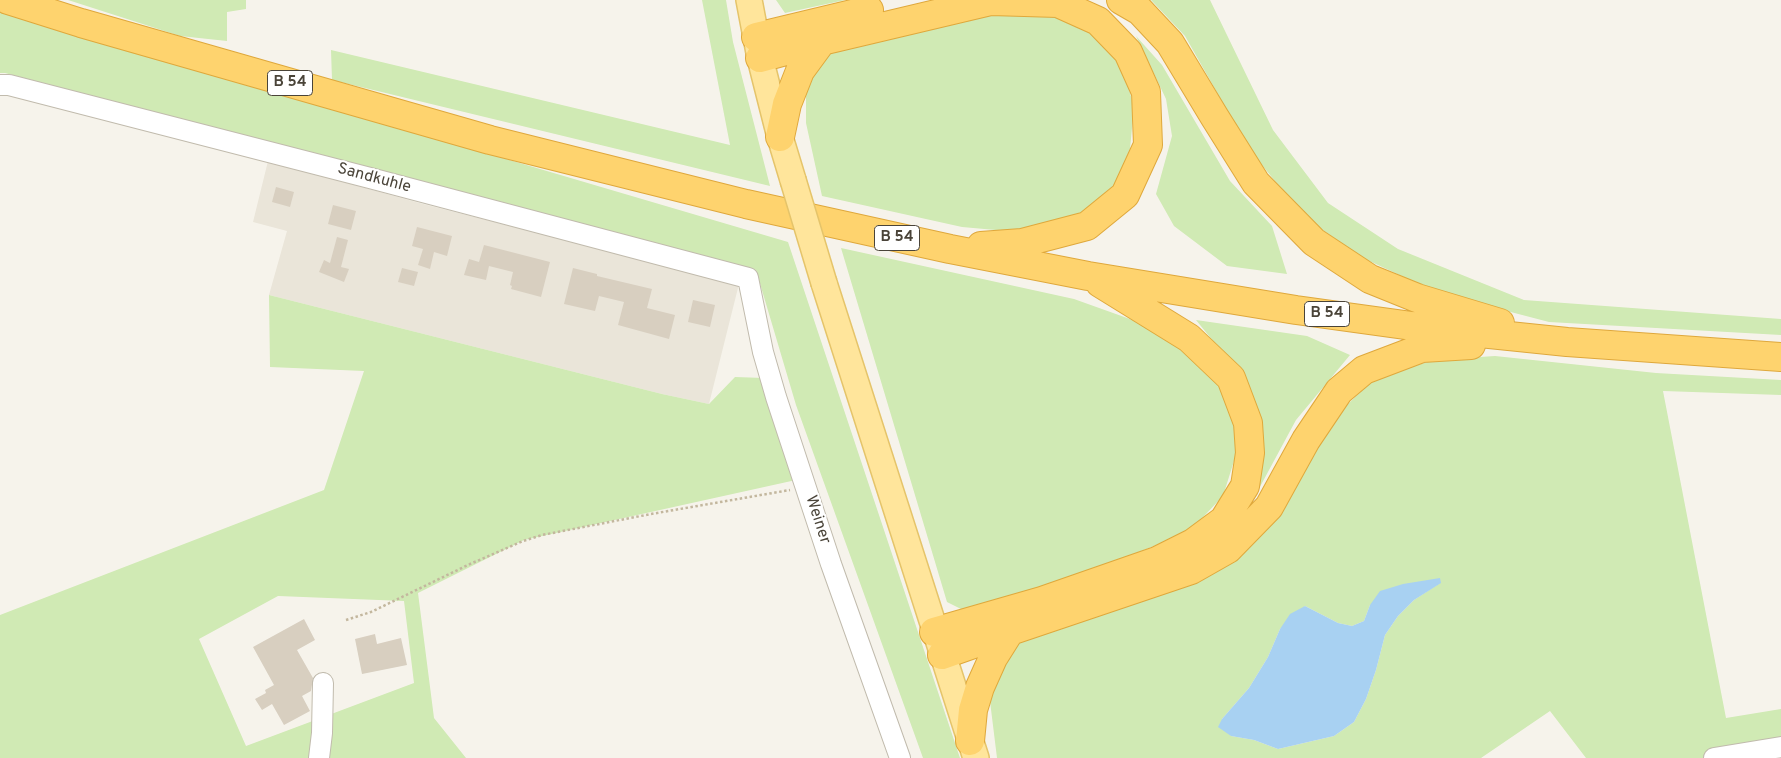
<!DOCTYPE html>
<style>
body{margin:0}
canvas{display:block;background:#f6f3eb}
</style>
<canvas width="1781" height="758"></canvas>
<script>
const ctx = document.querySelector('canvas').getContext('2d');
ctx.lineJoin = 'round';
function paint(path, color) {
  ctx.fillStyle = color;
  ctx.fill(path, 'evenodd');
}
function toPath(rows) {
  const path = new Path2D();
  for (const r of rows) {
    path.moveTo(r[0], r[1]);
    for (let i = 2; i < r.length; i += 2) path.lineTo(r[i], r[i + 1]);
  }
  return path;
}
function strokePath(path, color, width, dash) {
  ctx.strokeStyle = color;
  ctx.lineWidth = width;
  ctx.lineCap = dash ? 'butt' : 'round';
  ctx.setLineDash(dash || []);
  ctx.stroke(path);
}
function write(font, color, halo, rows, align = 'center') {
  ctx.font = font + ' Overpass,sans-serif';
  ctx.lineWidth = 4;
  ctx.setLineDash([]);
  ctx.textBaseline = 'middle';
  ctx.strokeStyle = halo;
  ctx.fillStyle = color;
  for (const [text, x, y, turn = 0] of rows) {
    ctx.save();
    ctx.translate(x, y);
    ctx.rotate((+turn || 0) * Math.PI / 180);
    ctx.textAlign = isNaN(turn) ? turn : align;
    if (halo) ctx.strokeText(text, 0, 0);
    ctx.fillText(text, 0, 0);
    ctx.restore();
  }
}
const residential = toPath([
 [268,161,423,204,739,284,709,404,662,394,269,295,287,231,253,222]
]);
const green = toPath([
 [68,0,246,0,246,9,227,12,227,41,180,36],
 [702,0,726,0,733,42,770,186,332,80,331,50,730,145],
 [776,0,845,0,785,13],
 [1151,0,1210,0,1273,130,1328,203,1398,249,1524,300,1781,319,1781,335,1549,322,1438,293,1363,258,1304,217,1249,149,1185,36],
 [999,9,1052,10,1101,40,1123,68,1134,107,1130,149,1115,184,1083,213,1018,232,962,227,822,196,806,123,806,85,825,55],
 [0,10,788,242,960,758,923,758,796,405,756,270,5,73,0,73],
 [1136,36,1162,65,1230,181,1272,226,1287,274,1227,266,1174,226,1156,194,1172,136,1166,99],
 [841,248,1074,299,1155,328,1232,389,1239,445,1223,496,1189,532,1124,558,967,612,947,602],
 [269,295,662,394,709,404,735,377,764,378,796,480,524,540,418,593,434,718,466,758,0,758,0,615,324,490,364,371,270,367],
 [278,596,404,601,414,683,246,746,199,639],
 [1196,320,1307,336,1350,355,1296,420,1255,496,1262,428,1248,384],
 [1495,356,1656,373,1781,380,1781,395,1663,391,1726,718,1781,709,1781,752,1710,754,1704,758,1586,758,1550,711,1481,758,997,758,988,685,1021,638,1192,582,1324,427,1375,378,1434,360],
 [1440,583,1414,600,1398,616,1385,635,1376,670,1366,699,1354,722,1334,736,1278,749,1254,740,1231,736,1222,719,1249,688,1268,657,1280,629,1305,606,1338,623,1352,626,1364,621,1370,605]
]);
const water = toPath([
 [1440,578,1441,583,1414,600,1398,616,1385,635,1376,670,1366,699,1354,722,1334,736,1278,749,1254,740,1231,736,1218,727,1222,719,1249,688,1268,657,1280,629,1290,614,1305,606,1338,623,1352,626,1364,621,1370,605,1380,591,1403,584]
]);
const building = toPath([
 [276,187,294,192,290,207,272,202],
 [333,205,356,211,351,230,328,224],
 [417,227,452,236,447,256,434,252,430,269,418,265,423,249,412,246],
 [337,237,348,240,341,267,349,269,344,282,319,272,324,260,330,263],
 [484,245,550,262,541,297,511,289,512,286,510,285,513,272,489,266,486,280,464,275,469,259,479,262],
 [402,268,418,272,414,286,398,282],
 [573,268,597,274,597,276,652,289,647,308,675,315,669,339,618,325,624,302,599,296,595,311,564,304],
 [693,300,715,305,710,327,688,322],
 [304,619,315,640,297,650,313,678,311,691,302,696,310,711,284,725,272,704,262,710,255,699,266,693,265,690,274,685,253,647],
 [375,634,377,644,401,638,407,665,362,674,355,639]
]);
const path = toPath([
 [346,620,371,612,470,564,523,541,542,535,651,514,790,490]
]);
const minor = toPath([
 [0,85,9,85,370,178,748,278,763,352,776,397,831,564,900,758],
 [319,758,322,733,323,683],
 [1714,758,1781,747]
]);
const major = toPath([
 [749,0,760,58,780,137,793,180],
 [824,283,976,758]
]);
const highway = toPath([
 [8,0,81,23,490,140,746,204,950,249,1088,276,1296,310,1412,326,1567,342,1781,357],
 [1121,0,1140,11,1170,43,1214,116,1256,183,1314,242,1370,279,1417,298,1500,323],
 [756,37,869,10],
 [760,58,822,41,991,1,1058,3,1098,21,1128,52,1146,92,1148,145,1125,195,1087,226,1022,243,981,246],
 [780,137,787,104,800,71,822,41],
 [934,632,1042,601,1157,561,1193,543,1224,520,1245,486,1250,453,1248,423,1231,378,1189,338,1100,283],
 [942,655,1010,631,1191,570,1228,549,1269,507,1306,440,1339,391,1364,370,1422,348,1471,345],
 [970,741,973,710,980,687,993,658,1010,631]
]);
const majorBridge = toPath([
 [793,180,824,283]
]);
const shields = [
 [290,83,45],
 [897,238,45],
 [1327,314,45]
];
const shieldNames = [
 ["B 54",290,83],
 ["B 54",897,238],
 ["B 54",1327,314]
];
const streetNames = [
 ["Sandkuhle",374,179,15],
 ["Weiner",817,520,72]
];
paint(residential, '#eae5d9');
paint(green, '#d0eab4');
paint(water, '#a8d1f2');
paint(building, '#d8cfc0');
strokePath(minor, '#c1bbad', 22);
strokePath(major, '#e5c46a', 28);
strokePath(highway, '#dfa83c', 30);
strokePath(path, '#c3b79e', 2.5, [2.5, 2.5]);
strokePath(minor, '#fff', 20);
strokePath(major, '#ffe59b', 25);
strokePath(highway, '#fed36e', 28);
strokePath(majorBridge, '#e5c46a', 28, []);
strokePath(majorBridge, '#ffe59b', 25);
for (const [x, y, w] of shields) {
  const box = new Path2D();
  box.roundRect(x - w / 2, y - 12.5, w, 25, 4);
  ctx.fillStyle = '#fff';
  ctx.fill(box);
  strokePath(box, '#4a4439', 1);
}
write('bold 15px', '#4a4439', null, shieldNames);
write('16px', '#4a4439', '#fff', streetNames);
</script>
